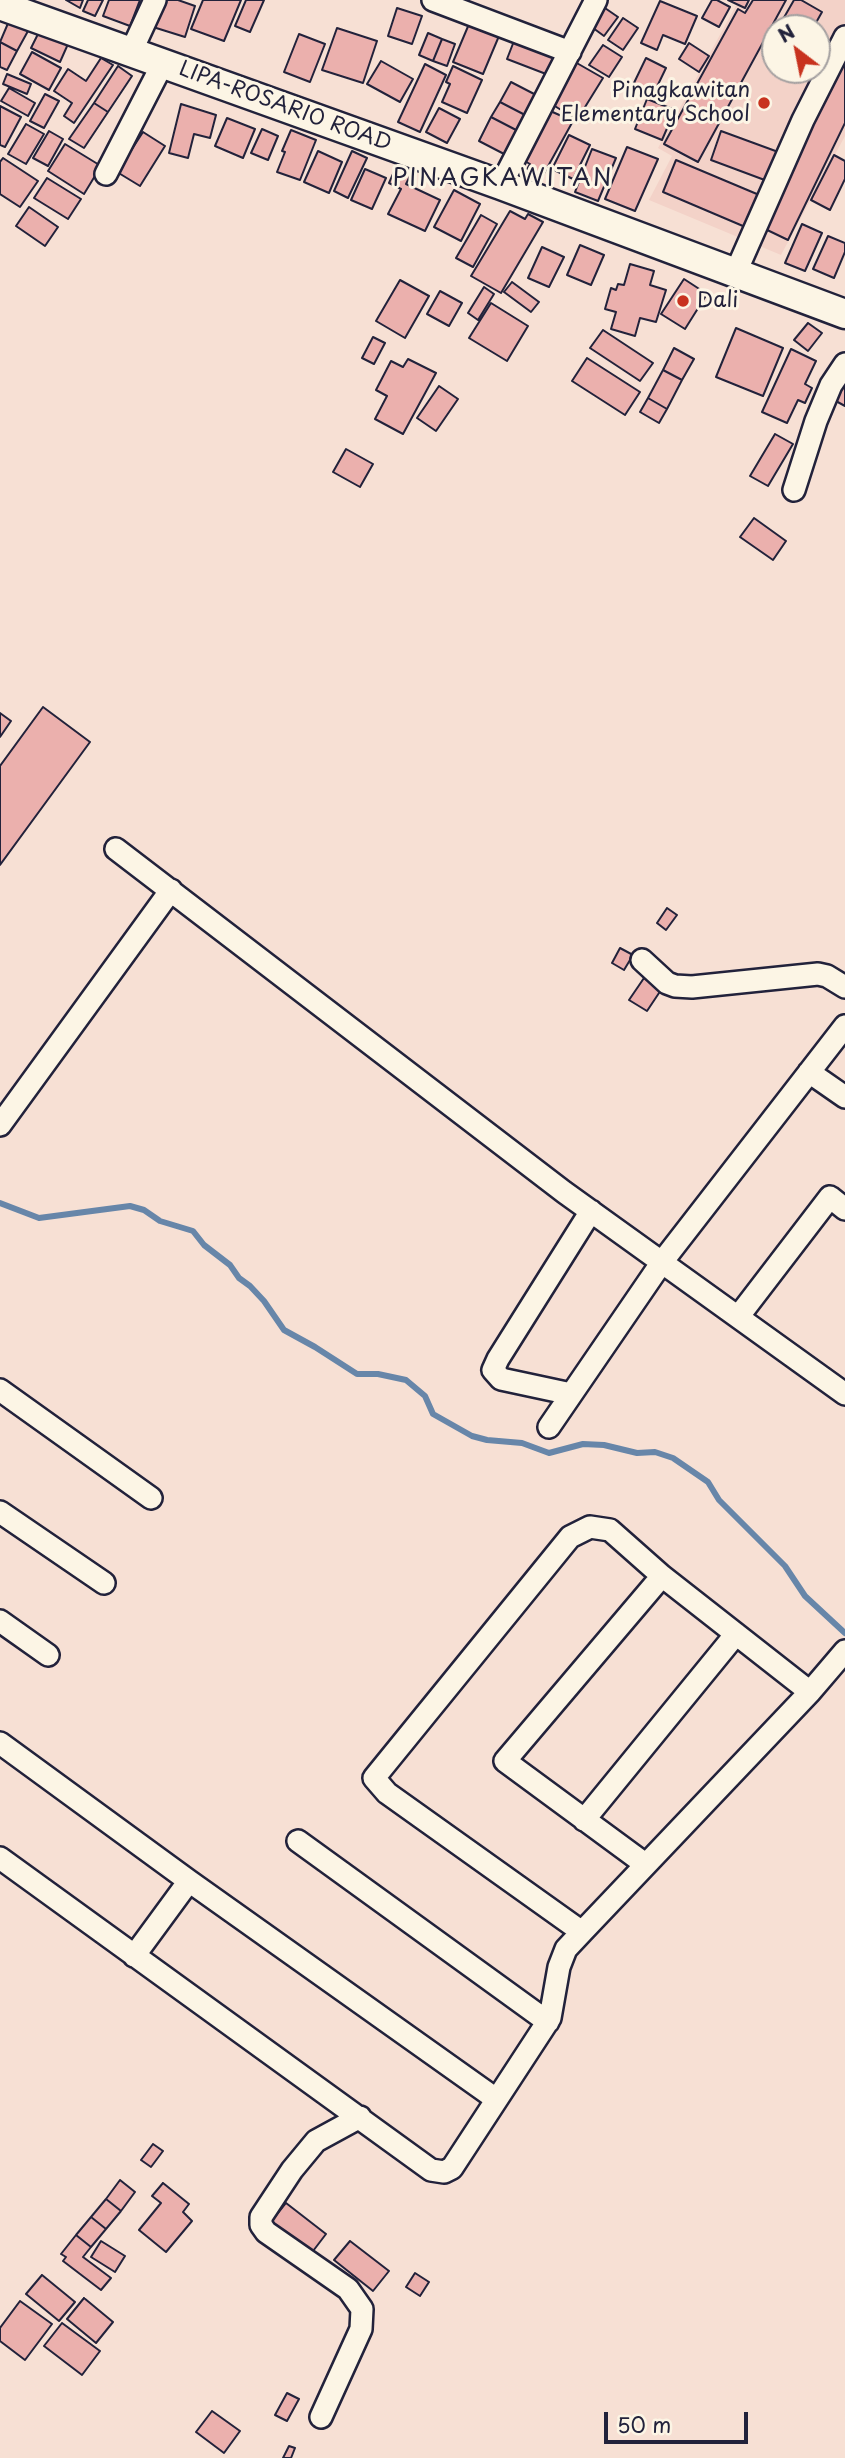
<!DOCTYPE html>
<style>
body{margin:0}
#map{position:relative;width:845px;height:2458px;overflow:hidden;background:#f7e0d4;font-family:"Playpen Sans",sans-serif}
canvas{display:block}
.north{position:absolute;left:761px;top:14px;width:70px;height:70px;box-sizing:border-box;background:#fcf5e5;border:2px solid #a5a1a1;border-radius:50%;rotate:328deg;font-size:19px;font-weight:700;line-height:28px;text-align:center;color:#22223b}
.north::after{content:'';display:block;margin:auto;width:24px;height:32px;background:#c8321e;clip-path:polygon(50% 0,100% 100%,50% 72%,0 100%)}
.scale{position:absolute;left:604px;top:2412px;width:144px;height:32px;box-sizing:border-box;border:4px solid #22223b;border-top:0;padding-left:9px;font-size:21px;line-height:24px;white-space:nowrap;color:#22223b;-webkit-text-stroke:5px #fcf5e5;paint-order:stroke}
</style>
<div id="map">
<canvas width="845" height="2458"></canvas>
<div class="north">N</div>
<div class="scale">50 m</div>
</div>
<script>
const ctx = document.querySelector('canvas').getContext('2d');
ctx.lineJoin = 'round';
function paint(path, color) {
  ctx.fillStyle = color;
  ctx.fill(path, 'evenodd');
}
function toPath(rows) {
  const path = new Path2D();
  for (const r of rows) {
    path.moveTo(r[0], r[1]);
    for (let i = 2; i < r.length; i += 2) path.lineTo(r[i], r[i + 1]);
  }
  return path;
}
function strokePath(path, color, width, dash) {
  ctx.strokeStyle = color;
  ctx.lineWidth = width;
  ctx.lineCap = dash ? 'butt' : 'round';
  ctx.setLineDash(dash || []);
  ctx.stroke(path);
}
function write(font, color, halo, rows, align = 'center') {
  ctx.font = font + ' "Playpen Sans",sans-serif';
  ctx.lineWidth = 6;
  ctx.setLineDash([]);
  ctx.textBaseline = 'middle';
  ctx.strokeStyle = halo;
  ctx.fillStyle = color;
  for (const [text, x, y, turn = 0] of rows) {
    ctx.save();
    ctx.translate(x, y);
    ctx.rotate((+turn || 0) * Math.PI / 180);
    ctx.textAlign = isNaN(turn) ? turn : align;
    if (halo) ctx.strokeText(text, 0, 0);
    ctx.fillText(text, 0, 0);
    ctx.restore();
  }
}
const built = toPath([
 [739,0,845,0,845,136,781,255,649,200,672,156,658,148],
 [775,28,817,28,817,70,775,70]
]);
const stream = toPath([
 [0,1203,39,1218,130,1206,144,1210,160,1221,193,1231,204,1245,230,1265,239,1278,250,1286,264,1301,284,1330,315,1347,357,1374,378,1374,406,1380,425,1396,433,1414,472,1436,487,1440,522,1443,549,1453,583,1444,604,1445,637,1453,655,1452,673,1458,708,1482,719,1500,785,1566,805,1596,845,1633]
]);
const building = toPath([
 [66,0,83,0,80,8,66,0],
 [88,0,103,0,95,16,83,11,88,0],
 [109,0,140,0,130,26,103,16,109,0],
 [162,0,178,0,195,6,185,37,153,27,162,0],
 [203,0,241,0,224,41,191,29,203,0],
 [246,0,264,0,250,32,235,26,246,0],
 [712,0,717,0,730,7,719,27,702,18,712,0],
 [728,0,749,0,745,8,728,0],
 [753,0,786,0,698,162,664,144,738,9,745,13,753,0],
 [794,0,801,0,822,12,813,28,778,28,794,0],
 [660,1,697,16,685,44,663,35,657,50,641,43,660,1],
 [602,6,618,17,604,36,589,25,602,6],
 [397,8,422,16,412,44,388,36,397,8],
 [623,18,638,28,623,50,608,40,623,18],
 [9,21,28,31,17,51,0,42,9,21],
 [469,24,499,36,483,74,453,62,469,24],
 [337,28,377,41,363,83,322,70,337,28],
 [40,30,68,44,60,62,31,48,40,30],
 [428,33,442,39,433,61,419,55,428,33],
 [299,34,325,44,310,82,284,72,299,34],
 [442,39,455,44,447,66,433,61,442,39],
 [514,41,554,56,546,74,507,59,514,41],
 [0,42,17,51,7,70,0,67,0,42],
 [689,43,709,56,699,72,679,59,689,43],
 [603,45,622,57,609,77,589,65,603,45],
 [32,52,61,68,49,90,20,74,32,52],
 [845,56,845,123,788,240,761,227,845,56],
 [101,58,113,65,74,123,64,116,72,103,54,91,68,69,86,81,101,58],
 [646,58,666,68,652,97,632,87,646,58],
 [381,61,413,79,400,102,367,84,381,61],
 [575,62,603,78,577,120,550,103,575,62],
 [425,64,446,75,420,132,398,122,425,64],
 [118,66,132,76,108,112,94,103,118,66],
 [453,66,482,80,467,113,442,102,450,84,446,82,453,66],
 [7,74,31,84,27,94,3,84,7,74],
 [511,82,538,96,527,116,500,102,511,82],
 [9,88,35,103,28,116,1,101,9,88],
 [45,94,59,101,44,128,30,121,45,94],
 [647,99,675,110,662,140,635,129,647,99],
 [500,102,527,116,518,131,491,117,500,102],
 [94,103,108,112,84,148,69,139,94,103],
 [181,104,216,115,210,138,194,134,188,158,169,153,181,104],
 [0,106,21,117,5,147,0,145,0,106],
 [439,108,460,119,447,143,426,132,439,108],
 [548,110,573,121,536,188,521,180,530,164,521,159,548,110],
 [491,117,518,131,506,155,479,141,491,117],
 [227,118,255,129,243,158,215,146,227,118],
 [26,124,44,134,26,164,8,154,26,124],
 [262,129,278,136,268,160,251,153,262,129],
 [291,130,316,140,300,180,277,172,285,152,282,151,291,130],
 [49,131,63,139,48,166,33,158,49,131],
 [721,131,781,153,770,182,711,160,721,131],
 [143,132,165,146,140,186,117,172,143,132],
 [569,135,590,145,573,179,552,169,569,135],
 [65,144,101,166,84,194,48,171,65,144],
 [627,147,658,159,635,211,605,199,627,147],
 [592,149,616,158,598,201,575,192,592,149],
 [318,151,342,162,329,193,304,182,318,151],
 [352,151,367,158,348,198,334,191,352,151],
 [834,155,845,161,845,179,830,210,811,200,834,155],
 [3,158,38,181,20,207,0,194,0,162,3,158],
 [676,160,764,197,750,229,663,192,676,160],
 [397,165,412,172,406,184,440,200,425,231,388,214,401,189,389,183,397,165],
 [365,169,386,178,372,209,351,200,365,169],
 [47,178,81,199,68,219,34,198,47,178],
 [454,190,480,204,461,241,434,227,454,190],
 [29,207,58,227,45,246,16,226,29,207],
 [510,211,525,219,528,214,543,222,501,293,471,276,510,211],
 [481,215,497,224,473,267,456,258,481,215],
 [802,224,822,233,805,271,785,263,802,224],
 [828,236,845,243,845,252,834,278,813,269,828,236],
 [580,245,604,255,591,285,567,275,580,245],
 [542,247,564,257,549,287,528,278,542,247],
 [630,264,654,271,650,285,666,290,656,322,640,318,635,336,611,329,616,312,605,309,611,288,616,290,618,284,624,285,630,264],
 [684,279,707,294,685,329,661,314,684,279],
 [400,280,429,296,405,338,376,321,400,280],
 [512,282,539,302,531,312,504,292,512,282],
 [484,287,494,294,478,320,468,313,484,287],
 [440,291,462,303,449,326,427,314,440,291],
 [491,303,528,326,507,361,469,338,491,303],
 [808,323,822,333,808,351,794,340,808,323],
 [736,328,783,348,763,396,716,377,736,328],
 [603,330,653,363,640,381,590,348,603,330],
 [373,337,385,343,374,364,362,358,373,337],
 [674,348,694,359,682,380,663,370,674,348],
 [791,349,816,361,805,384,812,388,805,403,798,400,787,423,762,412,791,349],
 [587,358,640,392,625,415,572,381,587,358],
 [408,359,436,373,403,434,375,419,387,396,376,390,391,361,403,367,408,359],
 [663,370,682,380,667,409,648,398,663,370],
 [845,380,845,406,834,400,845,380],
 [439,386,458,399,436,431,417,418,439,386],
 [648,398,667,409,659,423,640,412,648,398],
 [775,434,793,444,768,486,750,476,775,434],
 [346,449,373,464,360,487,333,472,346,449],
 [754,518,786,541,773,560,740,537,754,518],
 [43,707,90,742,0,865,0,766,43,707],
 [0,713,11,721,0,737,0,713],
 [667,908,677,915,666,930,657,923,667,908],
 [620,948,633,955,624,970,612,963,620,948],
 [644,978,661,990,647,1011,629,1000,644,978],
 [153,2144,163,2151,151,2167,141,2160,153,2144],
 [120,2180,135,2192,121,2211,106,2199,120,2180],
 [163,2183,189,2204,183,2212,192,2221,166,2252,139,2230,161,2203,152,2196,163,2183],
 [106,2199,121,2211,106,2229,91,2217,106,2199],
 [286,2203,326,2234,310,2255,270,2223,286,2203],
 [91,2217,106,2229,91,2247,76,2235,91,2217],
 [76,2235,91,2247,83,2257,111,2278,101,2290,63,2261,66,2257,61,2254,76,2235],
 [101,2241,125,2256,115,2272,91,2257,101,2241],
 [350,2241,389,2271,373,2291,334,2260,350,2241],
 [415,2273,429,2282,420,2296,406,2287,415,2273],
 [42,2275,75,2302,59,2321,26,2294,42,2275],
 [84,2298,113,2322,96,2343,67,2319,84,2298],
 [20,2301,52,2324,25,2360,0,2341,0,2328,20,2301],
 [62,2323,100,2351,82,2375,44,2346,62,2323],
 [287,2393,299,2399,287,2421,275,2415,287,2393],
 [212,2411,240,2431,224,2453,196,2432,212,2411],
 [289,2446,295,2448,291,2458,283,2458,289,2446]
]);
const minor = toPath([
 [433,0,570,52],
 [131,52,155,0],
 [106,174,163,63],
 [501,185,596,0],
 [735,274,803,120,845,37],
 [794,490,816,421,831,385,845,364],
 [116,849,564,1192,845,1394],
 [642,960,667,983,675,986,692,987,818,974,827,976,845,987],
 [809,1072,845,1097],
 [0,1125,171,890],
 [738,1317,830,1197,845,1209],
 [0,1390,151,1498],
 [571,1394,501,1379,493,1370,498,1359,591,1211],
 [549,1427,662,1262,845,1026],
 [0,1512,104,1583],
 [0,1621,48,1655],
 [0,1743,189,1881,496,2099],
 [584,1820,736,1634],
 [298,1841,548,2022],
 [0,1858,431,2170,444,2172,452,2168,550,2018,559,1967,566,1949,582,1932,387,1793,374,1778,570,1537,590,1527,610,1530,662,1576,810,1692],
 [645,1864,505,1761,662,1576],
 [582,1932,810,1692,845,1651],
 [134,1956,189,1881],
 [321,2417,361,2329,362,2309,348,2289,266,2232,261,2225,261,2217,292,2170,316,2141,360,2117]
]);
const major = toPath([
 [0,5,501,185,845,314]
]);
const markers = [
 [764,103,7,"#c8321e"],
 [683,301,7,"#c8321e"]
];
const poiNames = [
 ["Pinagkawitan",750,91],
 ["Elementary School",750,115],
 ["Dali",697,301,"left"]
];
const streetNames = [
 ["LIPA-ROSARIO ROAD",285,107,20]
];
const quarterNames = [
 ["PINAGKAWITAN",503,179]
];
paint(built, '#f3d2c8');
strokePath(stream, '#6786a9', 6);
paint(building, '#ebb0ad');
strokePath(building, '#22223b', 2);
strokePath(minor, '#22223b', 26);
strokePath(major, '#22223b', 33);
strokePath(minor, '#fcf5e5', 21);
strokePath(major, '#fcf5e5', 28);
for (const [x, y, r, color] of markers) {
  const dot = new Path2D();
  dot.arc(x, y, r, 0, 2 * Math.PI);
  ctx.fillStyle = color;
  ctx.fill(dot);
  strokePath(dot, '#fcf5e5', 2.5);
}
write('21px', '#22223b', '#fcf5e5', poiNames, 'right');
write('21px', '#22223b', '#fcf5e5', streetNames);
ctx.letterSpacing = '2px';
write('24px', '#22223b', '#fcf5e5', quarterNames);
ctx.letterSpacing = '0px';
</script>
